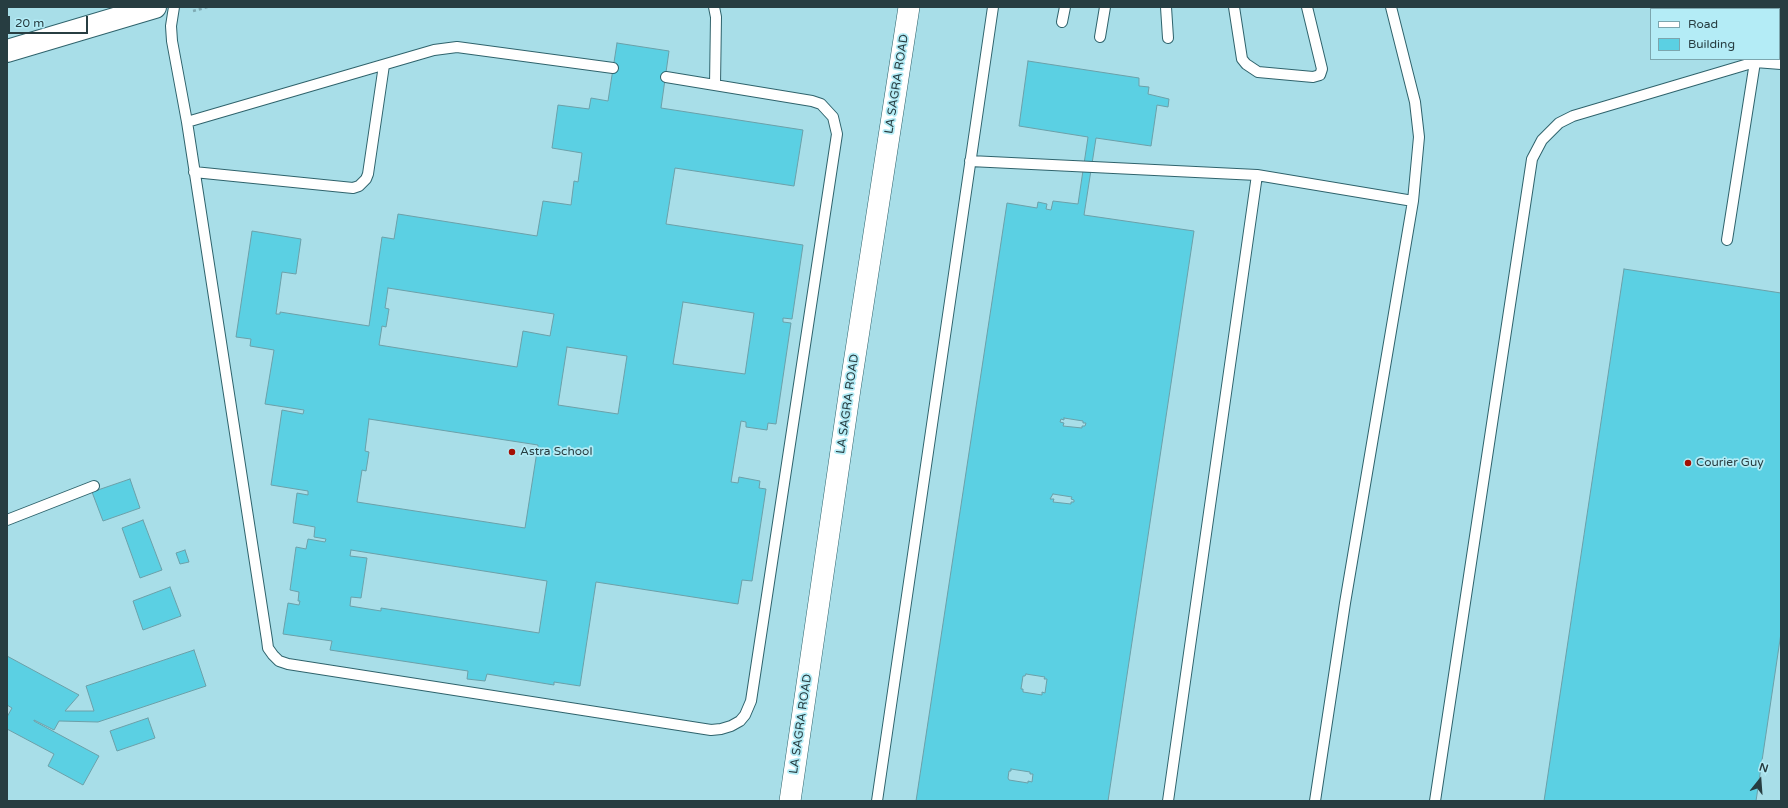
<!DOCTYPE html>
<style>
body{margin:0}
#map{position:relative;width:1788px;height:808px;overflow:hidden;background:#a8dee8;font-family:"Varela Round",sans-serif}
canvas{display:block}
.frame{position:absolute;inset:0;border:8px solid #273d41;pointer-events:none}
.legend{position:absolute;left:1650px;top:8px;width:130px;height:52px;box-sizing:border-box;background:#b4ecf6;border:1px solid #7ca6ae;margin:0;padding:5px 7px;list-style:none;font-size:12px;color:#273d41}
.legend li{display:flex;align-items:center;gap:8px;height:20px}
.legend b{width:20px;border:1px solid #7ca6ae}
.north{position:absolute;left:1740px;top:760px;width:40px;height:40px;-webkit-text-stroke:3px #b4ecf6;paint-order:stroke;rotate:17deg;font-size:11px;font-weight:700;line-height:16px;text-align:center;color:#273d41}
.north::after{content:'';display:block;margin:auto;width:14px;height:18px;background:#273d41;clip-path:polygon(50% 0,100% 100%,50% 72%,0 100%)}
.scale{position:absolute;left:8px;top:16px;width:80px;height:18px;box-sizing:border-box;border:2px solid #273d41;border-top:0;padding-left:5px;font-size:12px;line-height:14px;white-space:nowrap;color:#273d41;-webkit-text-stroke:3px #b4ecf6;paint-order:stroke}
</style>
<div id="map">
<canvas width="1788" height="808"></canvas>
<div class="frame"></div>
<ul class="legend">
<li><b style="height:5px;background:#fff"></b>Road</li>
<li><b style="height:11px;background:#5bd0e3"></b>Building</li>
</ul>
<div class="north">N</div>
<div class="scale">20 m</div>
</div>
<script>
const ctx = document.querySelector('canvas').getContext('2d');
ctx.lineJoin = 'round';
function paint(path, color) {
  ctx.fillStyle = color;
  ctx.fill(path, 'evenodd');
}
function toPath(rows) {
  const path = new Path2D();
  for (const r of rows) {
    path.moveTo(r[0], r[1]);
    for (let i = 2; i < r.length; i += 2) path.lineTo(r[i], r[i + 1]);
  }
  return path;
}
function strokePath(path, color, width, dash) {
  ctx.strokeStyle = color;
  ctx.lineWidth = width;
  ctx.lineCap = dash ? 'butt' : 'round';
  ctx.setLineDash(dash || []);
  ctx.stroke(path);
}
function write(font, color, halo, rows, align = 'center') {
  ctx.font = font + ' "Varela Round",sans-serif';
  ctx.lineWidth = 3.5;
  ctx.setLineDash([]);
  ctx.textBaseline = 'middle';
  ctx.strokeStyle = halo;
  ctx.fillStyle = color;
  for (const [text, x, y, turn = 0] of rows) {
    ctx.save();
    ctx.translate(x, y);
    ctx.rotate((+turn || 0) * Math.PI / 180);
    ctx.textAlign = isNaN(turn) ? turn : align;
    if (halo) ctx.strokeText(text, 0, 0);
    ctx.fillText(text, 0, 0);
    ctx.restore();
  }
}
const building = toPath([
 [617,43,669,51,661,108,803,130,794,186,675,168,666,224,803,245,792,319,783,318,783,322,791,323,776,424,768,423,767,430,746,427,746,422,741,421,731,482,738,483,739,477,760,481,759,488,766,489,752,581,742,580,738,604,596,582,580,686,554,682,554,685,487,674,485,681,467,679,468,671,330,650,332,641,283,634,288,603,299,605,300,601,298,601,299,592,290,590,296,547,306,549,308,539,325,542,326,539,314,537,315,527,293,523,297,493,308,495,308,491,271,485,282,410,303,414,304,410,265,404,274,350,250,346,251,339,236,337,252,231,301,239,296,274,282,272,276,314,280,314,280,312,369,326,382,237,394,239,398,214,537,236,543,201,571,205,574,181,578,182,582,153,552,148,558,105,589,109,591,98,608,101,617,43],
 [388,288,554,314,550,336,523,331,517,367,379,345,382,326,386,327,389,309,385,308,388,288],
 [683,302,754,313,745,374,673,364,683,302],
 [567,347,627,356,618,414,558,405,567,347],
 [369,419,538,445,525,528,357,502,362,470,366,471,369,452,365,451,369,419],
 [351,550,547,581,539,633,381,608,381,611,350,606,351,597,361,598,367,558,350,556,351,550],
 [1028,61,1139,78,1139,86,1149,87,1148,94,1169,99,1168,107,1157,105,1151,146,1096,138,1084,215,1194,231,1108,801,916,801,1007,203,1037,208,1038,202,1047,204,1046,209,1051,210,1053,201,1078,204,1088,137,1019,126,1028,61],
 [1064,418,1083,421,1083,423,1086,423,1085,426,1082,426,1082,428,1063,426,1064,423,1060,422,1061,419,1064,420,1064,418],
 [1053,494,1072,497,1071,499,1074,500,1074,502,1071,502,1071,504,1053,502,1054,499,1050,499,1053,494],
 [1026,674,1045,677,1044,679,1047,679,1045,693,1042,692,1042,695,1023,692,1023,689,1021,689,1023,676,1025,676,1026,674],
 [1011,769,1030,772,1030,774,1033,774,1032,782,1028,781,1028,783,1009,780,1008,778,1009,771,1011,771,1011,769],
 [1624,269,1781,293,1781,633,1756,801,1544,801,1624,269],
 [130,479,140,508,103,521,92,492,130,479],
 [143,520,162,570,140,578,122,528,143,520],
 [185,550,189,562,180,564,176,553,185,550],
 [170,587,181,616,143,630,133,601,170,587],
 [194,650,206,686,98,722,59,721,54,730,34,720,34,721,99,756,83,785,48,766,54,754,7,729,7,717,12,708,7,705,7,656,79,695,65,711,94,711,86,686,194,650],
 [148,718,155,738,117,751,110,731,148,718]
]);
const path = toPath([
 [193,11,208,7]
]);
const service = toPath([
 [174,7,171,26,172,41,187,122,267,640,268,648,273,655,279,661,288,664,711,730,721,729,731,726,740,721,745,715,751,701,837,134,833,117,821,104,812,101,666,77],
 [714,7,716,17,715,85],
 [1166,7,1168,38],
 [1234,7,1242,59,1246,64,1258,72,1313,77,1320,75,1322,69,1307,7],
 [1062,22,1065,7],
 [1100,37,1105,7],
 [187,122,434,50,457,47,613,68],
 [970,161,1257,175,1413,201],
 [194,172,353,188,359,186,366,179,368,174,384,65],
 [1727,240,1755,62],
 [7,520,94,486],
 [877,801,993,7],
 [1168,801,1257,175],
 [1315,801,1345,603,1413,201,1419,137,1415,102,1391,7],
 [1435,801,1532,159,1542,140,1559,123,1573,116,1755,62,1781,64]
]);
const minor = toPath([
 [790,801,850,389,909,7]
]);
const tertiary = toPath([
 [7,51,155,7]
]);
const markers = [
 [512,452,4,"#a40f04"],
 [1688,463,4,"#a40f04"]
];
const streetNames = [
 ["LA SAGRA ROAD",897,84,-81],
 ["LA SAGRA ROAD",848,404,-82],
 ["LA SAGRA ROAD",801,724,-82]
];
const poiNames = [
 ["Astra School",520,452],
 ["Courier Guy",1696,463]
];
paint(building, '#5bd0e3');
strokePath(building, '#6ba0a9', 1);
strokePath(service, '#2f636c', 12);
strokePath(minor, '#2f636c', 22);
strokePath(tertiary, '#2f636c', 24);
strokePath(path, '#7fabb4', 2.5, [3, 3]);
strokePath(service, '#fff', 10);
strokePath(minor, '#fff', 21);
strokePath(tertiary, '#fff', 22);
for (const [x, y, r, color] of markers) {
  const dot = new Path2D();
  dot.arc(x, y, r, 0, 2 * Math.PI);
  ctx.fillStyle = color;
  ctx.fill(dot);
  strokePath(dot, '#b4ecf6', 1.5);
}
write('12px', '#273d41', '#b4ecf6', streetNames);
write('12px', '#273d41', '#b4ecf6', poiNames, 'left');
</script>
